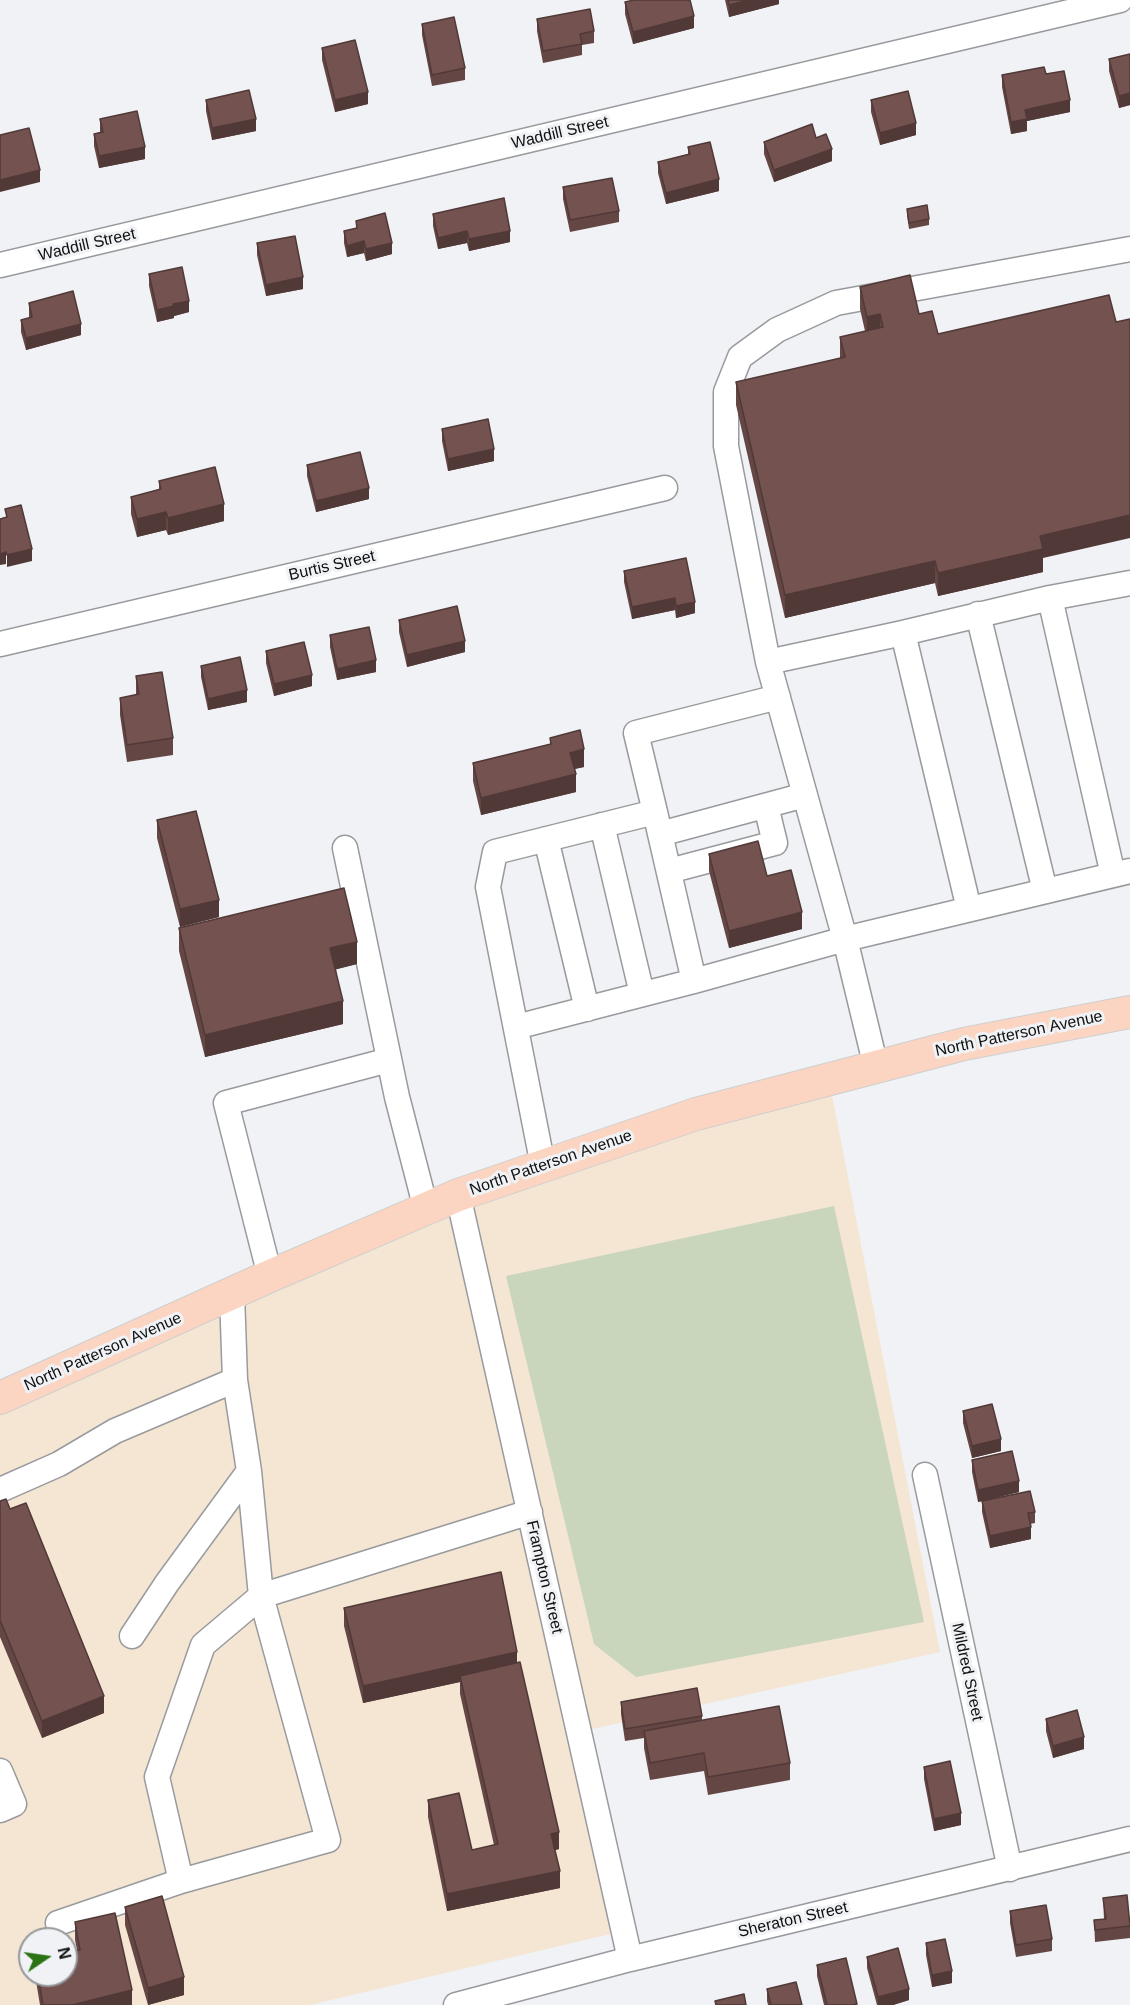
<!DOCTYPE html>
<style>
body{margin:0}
#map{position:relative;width:1130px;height:2005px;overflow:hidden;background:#f0f2f5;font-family:Arial,sans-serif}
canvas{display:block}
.north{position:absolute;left:18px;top:1927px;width:60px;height:60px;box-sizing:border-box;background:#f0f2f5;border:2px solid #96989a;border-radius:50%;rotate:77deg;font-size:16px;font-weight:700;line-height:24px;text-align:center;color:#0f1011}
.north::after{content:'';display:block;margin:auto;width:21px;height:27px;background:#2b7315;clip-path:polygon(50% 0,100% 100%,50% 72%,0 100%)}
</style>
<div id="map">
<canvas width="1130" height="2005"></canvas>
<div class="north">N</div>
</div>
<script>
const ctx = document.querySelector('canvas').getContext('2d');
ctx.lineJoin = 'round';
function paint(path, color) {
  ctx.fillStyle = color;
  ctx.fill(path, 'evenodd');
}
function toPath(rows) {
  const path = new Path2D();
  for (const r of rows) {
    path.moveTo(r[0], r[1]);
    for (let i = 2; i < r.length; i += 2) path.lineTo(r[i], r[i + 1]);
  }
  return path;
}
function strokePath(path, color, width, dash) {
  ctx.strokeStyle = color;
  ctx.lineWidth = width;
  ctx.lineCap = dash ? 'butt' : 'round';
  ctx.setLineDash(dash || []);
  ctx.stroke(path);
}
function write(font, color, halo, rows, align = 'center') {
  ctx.font = font + ' Arial,sans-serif';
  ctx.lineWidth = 6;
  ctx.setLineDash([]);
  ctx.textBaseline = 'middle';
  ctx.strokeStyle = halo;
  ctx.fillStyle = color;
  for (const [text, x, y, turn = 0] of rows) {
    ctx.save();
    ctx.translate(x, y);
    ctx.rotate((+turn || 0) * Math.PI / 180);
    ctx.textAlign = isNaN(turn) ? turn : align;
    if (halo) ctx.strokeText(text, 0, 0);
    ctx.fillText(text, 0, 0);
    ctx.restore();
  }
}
const education = toPath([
 [829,1079,940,1652,579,1732,623,1931,310,2005,0,2005,0,1398,458,1195],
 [30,1939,66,1939,66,1975,30,1975]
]);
const green = toPath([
 [834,1206,924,1622,636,1677,594,1644,506,1276]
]);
const minor = toPath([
 [1130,249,836,303,777,330,740,357,726,392,726,446,768,662,845,939,1130,871],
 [0,265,1120,0],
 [1050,598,1113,875],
 [978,614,1045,891],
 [903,633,969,909],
 [0,644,665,488],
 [768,662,903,633,1050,598,1130,583],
 [655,812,636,733,778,697],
 [602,825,642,994],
 [660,834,805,795],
 [546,839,587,1009],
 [345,848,397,1097,426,1209],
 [669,871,775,843,766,806],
 [516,1027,694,981],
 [543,1166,488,887,495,852,655,812,694,981,845,939,876,1067],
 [458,1195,630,1959],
 [270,1276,226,1103,389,1060],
 [232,1294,235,1380,249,1471,261,1596,530,1512],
 [925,1475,1010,1869],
 [0,1490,59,1464,115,1431,235,1380],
 [261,1596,328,1840,181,1881,157,1777,203,1645,261,1596],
 [132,1636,167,1583,249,1471],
 [0,1771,14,1804,0,1810],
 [58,1923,181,1881],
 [456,2005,630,1959,1130,1839]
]);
const major = toPath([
 [0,1398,270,1276,458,1195,696,1114,964,1044,1130,1012]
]);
const wall = toPath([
 [725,0,779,0,779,4,729,17],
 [625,2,694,28,633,44,625,14],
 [537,19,594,31,594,43,582,45,582,55,543,63,537,31],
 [422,24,465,68,465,80,432,86,422,35],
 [322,48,368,104,335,112,322,60],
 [1130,54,1130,105,1119,108,1109,71,1109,59],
 [1046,74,1070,112,1027,121,1027,131,1011,134,1002,87,1002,75],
 [206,100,256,131,212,140,206,111],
 [871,100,916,135,880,145,871,112],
 [100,119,145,159,99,168,94,146,94,134,100,132],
 [816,138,832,161,774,182,764,154,764,142],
 [688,147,719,191,666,204,658,173,658,162,688,154],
 [563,187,619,211,619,222,570,232,563,199],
 [907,209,929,219,929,225,909,229,907,215],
 [433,214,510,242,469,251,467,243,438,249,433,226],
 [356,221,392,254,366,261,364,253,347,257,344,243,344,231,356,228],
 [257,243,303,289,266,296,257,255],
 [149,274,189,312,174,316,174,318,157,322,149,286],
 [860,287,919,314,938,334,1043,558,1043,572,938,596,935,583,785,618,736,405,736,382,840,358,840,337,865,331,860,309],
 [29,303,81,335,26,350,21,332,21,320,29,318],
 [442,429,494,461,448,471,442,441],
 [307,465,369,499,316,512,307,476],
 [159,481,224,521,168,535,166,530,137,537,131,514,131,497,159,490],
 [686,558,695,613,676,618,675,610,632,619,624,582,624,571],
 [399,620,465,652,407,667,399,632],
 [330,635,376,672,337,680,330,647],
 [266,651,312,686,274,696,266,663],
 [201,666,247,702,208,710,201,677],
 [136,676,173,738,173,755,127,762,120,715,120,698,136,695],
 [550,738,584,767,574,769,576,792,481,815,473,781,473,763,550,745],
 [157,820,219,917,180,927,157,838],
 [709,854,767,876,802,929,729,948,709,871],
 [179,928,357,964,336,969,343,1024,205,1057,179,951],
 [963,1411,1001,1451,972,1458,963,1423],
 [972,1460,1019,1492,990,1499,1035,1512,1035,1523,1030,1524,1031,1539,990,1548,982,1512,982,1501,978,1502,972,1472],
 [0,1501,10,1509,104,1713,42,1738,0,1637],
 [344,1608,517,1662,559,1849,555,1850,560,1888,447,1911,428,1817,428,1800,472,1850,494,1845,460,1694,460,1682,363,1703,344,1626],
 [621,1702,702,1716,702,1720,790,1763,790,1780,708,1795,704,1771,650,1780,644,1748,644,1738,625,1741,621,1714],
 [1046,1719,1084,1749,1053,1758,1046,1731],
 [924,1767,961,1825,934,1831,924,1779],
 [1103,1898,1130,1921,1130,1938,1095,1942,1094,1920,1104,1919],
 [125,1907,184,1995,148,2005,125,1925],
 [1010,1911,1052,1939,1052,1951,1016,1957,1010,1923],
 [75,1922,132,2005,40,2005,35,1975,66,1975,77,1950,75,1940],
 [926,1943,952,1983,932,1987,926,1955],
 [867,1957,909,2000,893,2005,877,2005,867,1968],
 [817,1965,857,2005,824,2005,817,1976],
 [767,1989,802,2005,768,2005,767,2001]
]);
const shadedWall = toPath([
 [749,0,779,0,779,4,729,17,729,5],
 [694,16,694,28,633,44,633,32],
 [368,92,368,104,335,112,335,100],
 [1130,93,1130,105,1119,108,1119,96],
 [1070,100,1070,112,1027,121,1027,131,1011,134,1011,122,1025,110],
 [256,119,256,131,212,140,212,128],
 [916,123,916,135,880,145,880,133],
 [145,147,145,159,99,168,99,156],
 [832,149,832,161,774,182,774,170],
 [40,170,40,182,0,192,0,180],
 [719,179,719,191,666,204,666,193],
 [467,231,467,243,438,249,438,238],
 [510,231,510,242,469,251,469,239],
 [364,241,364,253,347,257,347,246],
 [392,243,392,254,366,261,366,249],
 [303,277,303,289,266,296,266,285],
 [189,301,189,312,174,316,174,318,157,322,157,310,173,304],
 [880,314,880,337,867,340,867,317],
 [81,324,81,335,26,350,26,338],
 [494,449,494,461,448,471,448,459],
 [369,488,369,499,316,512,316,501],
 [224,504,224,521,168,535,168,518],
 [166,512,166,530,137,537,137,519],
 [1130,515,1130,538,1043,558,1043,572,938,596,938,573,1040,536],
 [32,549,32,561,7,567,7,555],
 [6,552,6,564,0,565,0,554],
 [935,561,935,583,785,618,785,595],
 [675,598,675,610,632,619,632,607],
 [695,602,695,613,676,618,676,606],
 [465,641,465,652,407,667,407,655],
 [376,660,376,672,337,680,337,669],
 [312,675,312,686,274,696,274,684],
 [247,690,247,702,208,710,208,699],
 [584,749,584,767,570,770,570,753],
 [576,774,576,792,481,815,481,798],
 [219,900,219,917,180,927,180,909],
 [802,912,802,929,729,948,729,931],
 [357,942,357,964,330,971,330,948],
 [343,1001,343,1024,205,1057,205,1035],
 [1001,1439,1001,1451,972,1458,972,1446],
 [1019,1481,1019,1492,978,1502,978,1490],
 [1031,1527,1031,1539,990,1548,990,1536],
 [517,1652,517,1669,460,1676,460,1682,363,1703,363,1686],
 [104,1696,104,1713,42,1738,42,1721],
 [1084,1737,1084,1749,1053,1758,1053,1746],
 [961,1813,961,1825,934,1831,934,1819],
 [559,1832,559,1849,551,1851,551,1834],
 [560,1871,560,1888,447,1911,447,1894],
 [952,1971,952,1983,932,1987,932,1975],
 [184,1977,184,1995,148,2005,148,1988],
 [909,1989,909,2000,893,2005,878,2005,878,1997],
 [132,1990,132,2005,72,2005]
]);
const building = toPath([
 [634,0,690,0,694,16,633,32,625,2,634,0],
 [728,0,749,0,729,5,728,0],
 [590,9,594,31,580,34,582,44,543,51,537,19,590,9],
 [454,17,465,68,432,75,422,24,454,17],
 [355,40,368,92,335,100,322,48,355,40],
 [1130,54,1130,93,1119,96,1109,59,1130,54],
 [1044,67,1046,74,1064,71,1070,100,1025,110,1027,119,1011,122,1002,75,1044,67],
 [249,90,256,119,212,128,206,100,249,90],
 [908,91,916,123,880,133,871,100,908,91],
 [137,111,145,147,99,156,94,134,103,132,100,119,137,111],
 [812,124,816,138,826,134,832,149,774,170,764,142,812,124],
 [29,128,40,170,0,180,0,135,29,128],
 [710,142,719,179,666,193,658,162,690,154,688,147,710,142],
 [612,178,619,211,570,220,563,187,612,178],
 [504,198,510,231,469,239,467,231,438,238,433,214,504,198],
 [927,205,929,219,909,223,907,209,927,205],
 [385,213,392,243,366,249,364,241,347,246,344,231,357,228,356,221,385,213],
 [295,236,303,277,266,285,257,243,295,236],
 [182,267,189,301,173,304,174,306,157,310,149,274,182,267],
 [910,275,919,314,932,311,938,334,1109,295,1116,322,1130,319,1130,515,1040,536,1043,549,938,573,935,561,785,595,736,382,845,357,840,337,883,327,880,314,867,317,860,287,910,275],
 [73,291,81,324,26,338,21,320,32,317,29,303,73,291],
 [488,419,494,449,448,459,442,429,488,419],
 [360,452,369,488,316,501,307,465,360,452],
 [215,467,224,504,168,518,166,512,137,519,131,497,161,489,159,481,215,467],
 [21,505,32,549,7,555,6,552,0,554,0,519,7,517,5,509,21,505],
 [686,558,695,602,676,606,675,598,632,607,624,571,686,558],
 [457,606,465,641,407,655,399,620,457,606],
 [369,627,376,660,337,669,330,635,369,627],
 [304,642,312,675,274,684,266,651,304,642],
 [240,657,247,690,208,699,201,666,240,657],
 [162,672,173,738,127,745,120,698,139,694,136,676,162,672],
 [580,730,584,749,570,753,576,774,481,798,473,763,551,744,550,738,580,730],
 [196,811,219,900,180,909,157,820,196,811],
 [758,841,767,876,791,870,802,912,729,931,709,854,758,841],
 [344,888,357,942,330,948,343,1001,205,1035,179,928,344,888],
 [992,1404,1001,1439,972,1446,963,1411,992,1404],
 [1012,1451,1019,1481,978,1490,972,1460,1012,1451],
 [1030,1491,1035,1512,1028,1513,1031,1527,990,1536,982,1501,1030,1491],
 [6,1499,10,1509,26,1503,104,1696,42,1721,0,1620,0,1501,6,1499],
 [501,1572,517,1652,363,1686,344,1608,501,1572],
 [520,1662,559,1832,551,1834,560,1871,447,1894,428,1800,459,1793,472,1850,498,1844,460,1676,520,1662],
 [697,1688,702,1716,625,1729,621,1702,697,1688],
 [779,1706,790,1763,708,1777,704,1753,650,1763,644,1731,779,1706],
 [1077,1710,1084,1737,1053,1746,1046,1719,1077,1710],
 [950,1761,961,1813,934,1819,924,1767,950,1761],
 [1127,1895,1130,1926,1095,1930,1094,1920,1106,1919,1103,1898,1127,1895],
 [162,1896,184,1977,148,1988,125,1907,162,1896],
 [1046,1905,1052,1939,1016,1945,1010,1911,1046,1905],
 [115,1913,132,1990,72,2005,43,2005,38,1975,66,1975,66,1953,80,1950,75,1922,115,1913],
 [945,1939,952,1971,932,1975,926,1943,945,1939],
 [898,1948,909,1989,878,1997,867,1957,898,1948],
 [846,1958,857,2004,852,2005,827,2005,817,1965,846,1958],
 [796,1982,802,2005,771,2005,767,1989,796,1982],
 [744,1994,746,2005,716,2005,715,2001,744,1994]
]);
const streetNames = [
 ["Waddill Street",560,133,-13],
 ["Waddill Street",87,245,-13],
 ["Burtis Street",332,566,-13],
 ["North Patterson Avenue",1019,1034,-12],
 ["North Patterson Avenue",551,1163,-19],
 ["North Patterson Avenue",103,1352,-24],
 ["Frampton Street",544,1577,77],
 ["Mildred Street",967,1672,78],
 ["Sheraton Street",793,1920,-13]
];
paint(education, '#f4e6d3');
paint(green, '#cad6bc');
strokePath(minor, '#989a9d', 27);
strokePath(major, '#cfcfcf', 34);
strokePath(minor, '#fff', 24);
strokePath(major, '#fbd5c1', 32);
paint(wall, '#644745');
paint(shadedWall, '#513938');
paint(building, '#745250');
strokePath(building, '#513938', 1.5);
write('16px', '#0f1011', '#f0f2f5', streetNames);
</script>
